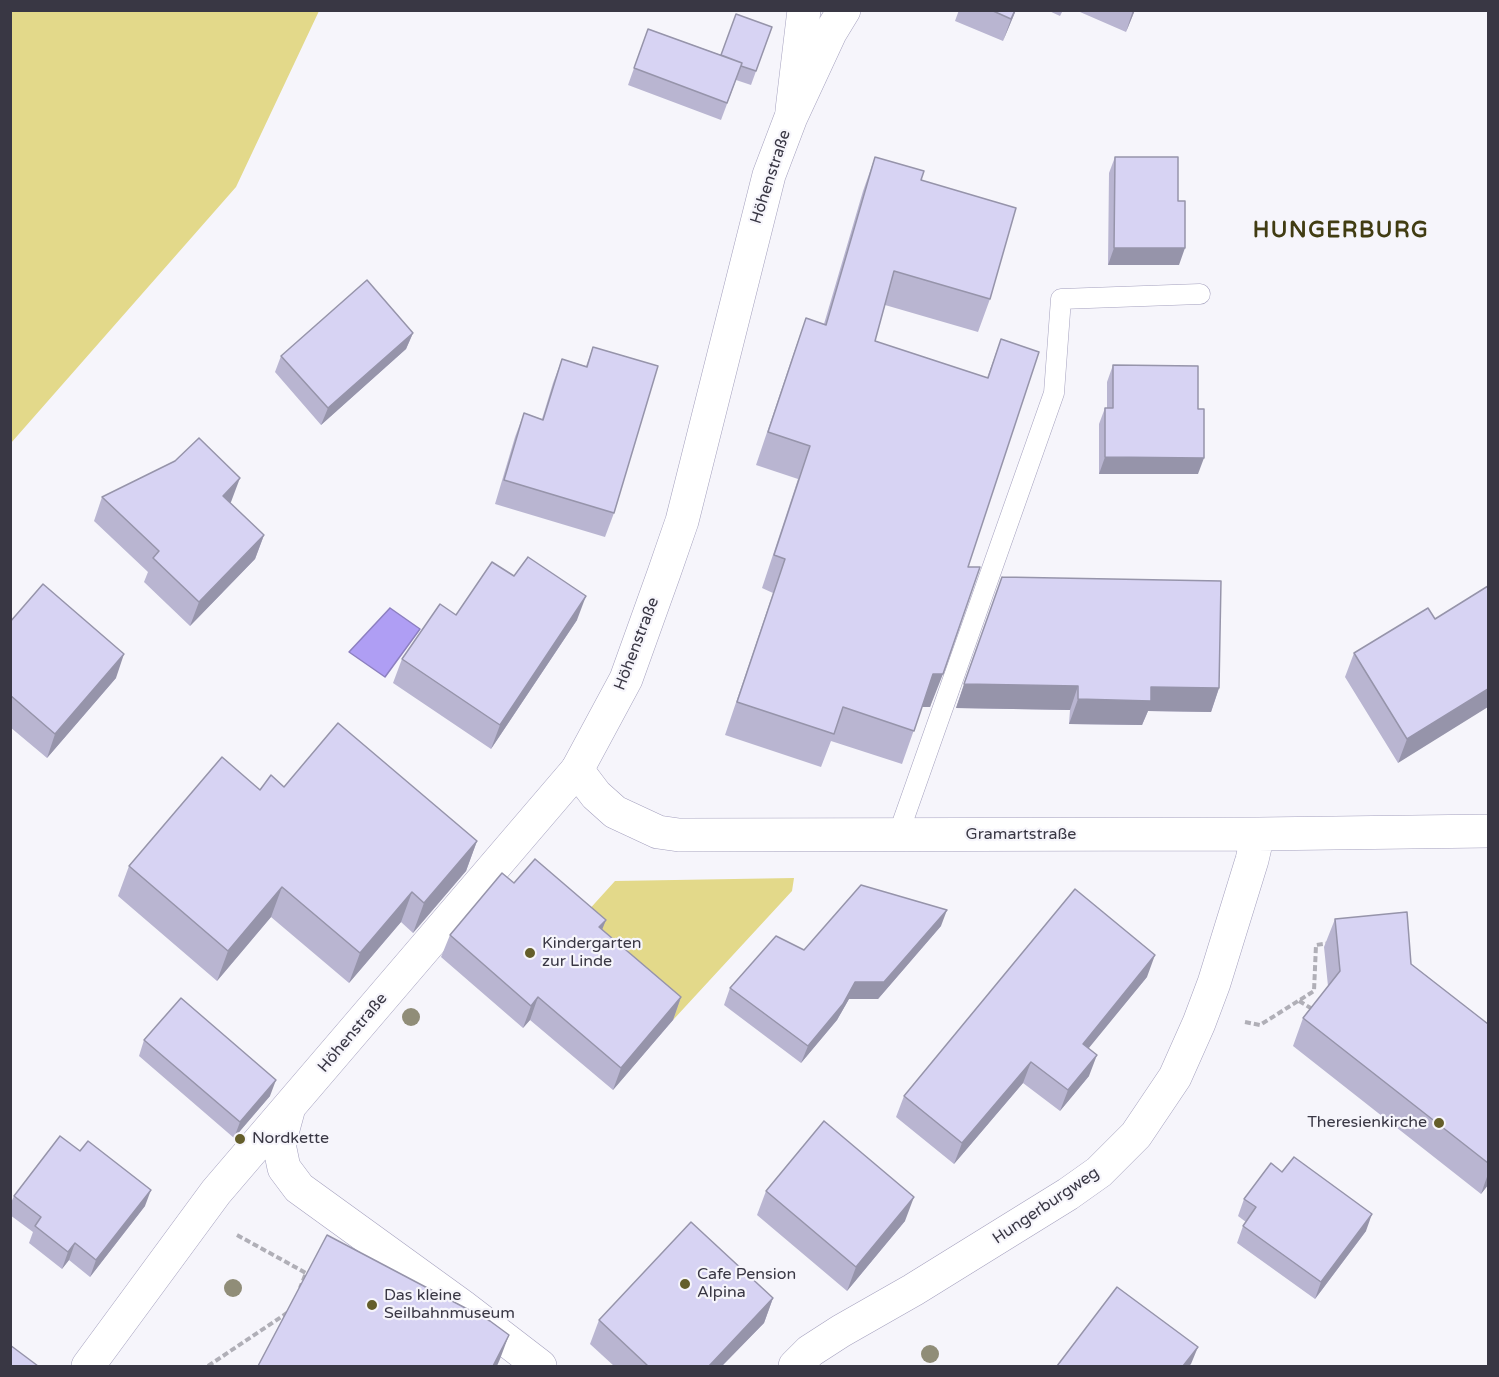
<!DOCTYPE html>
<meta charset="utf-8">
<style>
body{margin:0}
#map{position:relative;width:1499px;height:1377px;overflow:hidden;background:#f6f5fb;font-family:"Varela Round",sans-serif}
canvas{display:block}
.frame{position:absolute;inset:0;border:12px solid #393744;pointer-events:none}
</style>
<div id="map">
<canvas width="1499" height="1377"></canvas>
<div class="frame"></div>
</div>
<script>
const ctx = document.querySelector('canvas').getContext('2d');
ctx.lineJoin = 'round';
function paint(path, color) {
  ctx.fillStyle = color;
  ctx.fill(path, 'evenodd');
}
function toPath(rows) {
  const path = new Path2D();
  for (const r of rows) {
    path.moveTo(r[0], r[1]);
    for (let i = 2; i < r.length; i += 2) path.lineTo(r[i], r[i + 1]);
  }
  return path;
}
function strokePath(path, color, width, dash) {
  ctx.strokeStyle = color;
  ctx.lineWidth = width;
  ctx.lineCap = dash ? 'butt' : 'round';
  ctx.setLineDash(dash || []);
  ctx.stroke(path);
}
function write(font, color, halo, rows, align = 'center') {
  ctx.font = font + ' "Varela Round",sans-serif';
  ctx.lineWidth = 4.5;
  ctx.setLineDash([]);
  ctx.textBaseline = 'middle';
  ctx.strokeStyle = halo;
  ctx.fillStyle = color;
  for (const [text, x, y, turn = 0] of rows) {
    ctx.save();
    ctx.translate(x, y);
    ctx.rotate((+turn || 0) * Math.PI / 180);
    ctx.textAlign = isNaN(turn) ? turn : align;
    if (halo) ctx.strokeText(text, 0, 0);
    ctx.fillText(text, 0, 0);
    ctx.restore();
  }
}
const green = toPath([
 [11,10,319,11,236,187,11,443],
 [794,878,792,891,673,1020,636,988,576,924,615,881]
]);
const water = toPath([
 [390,608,420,629,385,677,349,652,390,608]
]);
const path = toPath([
 [1299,1001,1314,1010],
 [1245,1022,1260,1025,1314,991,1316,945,1330,943],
 [237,1235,306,1273,300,1288],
 [208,1366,290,1311]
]);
const service = toPath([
 [898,835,1054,393,1061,299,1200,294]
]);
const minor = toPath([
 [792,110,804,10],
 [288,1111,279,1144,284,1168,299,1188,462,1306,540,1366],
 [88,1366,216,1192,577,770,596,795,615,812,658,832,679,835,1258,834,1488,831],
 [795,1366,810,1351,841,1331,913,1290,1068,1194,1099,1172,1136,1135,1175,1077,1199,1023,1214,983,1252,860,1258,834]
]);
const tertiary = toPath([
 [577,770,626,679,664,573,682,521,769,175,791,117,830,33,844,10]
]);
const trees = [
 [411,1017],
 [233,1288],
 [930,1354]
];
const wall = toPath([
 [959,10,1016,10,1003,41,955,21],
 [1047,10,1063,10,1060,16],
 [1080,10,1135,10,1126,32,1080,12],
 [772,27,751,85,736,80,721,120,628,85,648,29,721,55],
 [875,157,921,180,990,299,978,332,885,305,875,341,987,378,1001,339,968,567,930,707,922,707,902,764,831,741,821,767,725,735,773,593,762,588,798,479,756,465,794,352,806,318,824,324,863,191],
 [1115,157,1179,265,1108,265,1109,173],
 [413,333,406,349,321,425,275,372,281,356],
 [593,347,614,513,605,537,495,504,515,437,524,413,542,419,553,383,562,359,586,366],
 [1113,365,1198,474,1099,474,1099,424,1105,408,1107,408,1107,382],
 [102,497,231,502,230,503,264,535,255,559,190,626,144,582,148,572,94,521],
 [1002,577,1219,688,1211,712,1148,711,1142,725,1069,724,1070,710,956,708],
 [1488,586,1398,763,1345,677,1354,653,1435,619],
 [456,615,577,620,491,749,393,683,402,659],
 [10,622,116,678,47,758,10,727],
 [284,787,477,841,466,871,413,933,401,922,349,983,271,917,217,981,118,896,129,866,260,790],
 [514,883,606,920,602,929,681,997,673,1020,613,1090,530,1020,523,1028,441,957,450,935],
 [1335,919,1411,964,1488,1024,1488,1185,1481,1194,1293,1046,1303,1018,1328,986,1324,947],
 [941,926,878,999,849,999,837,1020,801,1063,724,1005,730,988,804,950],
 [1147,977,1088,1048,1089,1076,1060,1111,1023,1083,954,1164,896,1117,904,1096],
 [144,1040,270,1096,234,1138,139,1056],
 [766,1191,905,1221,847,1291,757,1215],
 [14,1196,145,1206,90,1277,69,1260,62,1269,29,1243,33,1232,10,1215,10,1205],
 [1244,1199,1366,1231,1315,1299,1237,1243,1243,1226,1246,1222,1238,1216],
 [773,1298,764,1323,722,1366,614,1366,590,1344,599,1320]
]);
const shadedWall = toPath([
 [1015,10,1016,10,1003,41,1011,19],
 [1133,10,1135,10,1126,32],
 [1114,248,1185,248,1179,265,1108,265],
 [413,333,406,349,321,425,328,408],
 [1105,457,1204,458,1198,474,1099,474],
 [240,478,231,502,214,520,223,496],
 [264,535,255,559,190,626,199,602],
 [586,596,577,620,491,749,500,725],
 [124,654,116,678,47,758,55,734],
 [933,674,943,674,930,707,921,707],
 [964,684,1078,686,1070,710,956,708],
 [1151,687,1219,688,1211,712,1148,711,1142,725,1069,724,1078,699],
 [1488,689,1488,707,1398,763,1407,739],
 [477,841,466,871,413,933,424,903],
 [282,887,271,917,217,981,228,951],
 [412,892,401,922,349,983,360,953],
 [947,910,941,926,878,999,849,999,837,1020,801,1063,808,1046,855,982],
 [606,920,597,942,599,927],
 [1155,955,1147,977,1075,1065,1083,1044],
 [538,997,530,1020,523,1028,531,1006],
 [681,997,673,1020,613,1090,621,1068],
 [1097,1055,1089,1076,1060,1111,1068,1090],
 [1031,1062,1023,1083,954,1164,962,1143],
 [276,1080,270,1096,234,1138,240,1122],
 [1488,1174,1488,1185,1481,1194],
 [151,1190,145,1206,90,1277,96,1260],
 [914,1197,905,1221,847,1291,856,1267],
 [1372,1214,1366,1231,1315,1299,1321,1282],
 [75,1243,69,1260,62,1269,68,1252],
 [773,1298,764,1323,722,1366,709,1366],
 [509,1335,500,1359,497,1366,493,1366],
 [1198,1347,1191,1364,1189,1366,1183,1366]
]);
const building = toPath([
 [991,10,1015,10,1011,19,991,10],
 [736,14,772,27,756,71,741,66,742,63,721,55,736,14],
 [648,29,742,63,727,103,634,68,648,29],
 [875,157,924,171,921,180,1016,208,990,299,894,271,875,341,988,378,1001,339,1039,352,968,567,980,567,943,674,933,674,914,731,843,707,834,734,737,702,785,559,774,555,810,446,768,432,806,318,826,325,875,157],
 [1115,157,1178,157,1178,201,1185,201,1185,248,1114,248,1115,157],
 [367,280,413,333,328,408,281,356,367,280],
 [593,347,658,366,614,513,504,480,524,413,543,420,562,359,587,367,593,347],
 [1113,365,1198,366,1198,409,1204,409,1204,458,1105,457,1105,408,1113,408,1113,365],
 [199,438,240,478,223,496,264,535,199,602,153,558,159,551,102,497,175,461,199,438],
 [528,557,586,596,500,725,402,659,440,604,456,615,492,562,514,576,528,557],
 [1002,577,1221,581,1219,688,1151,687,1151,701,1078,699,1078,686,964,684,1002,577],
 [43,584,124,654,55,734,10,695,10,622,43,584],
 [1488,586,1488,689,1407,739,1354,653,1428,608,1435,619,1488,586],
 [338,723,477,841,424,903,412,892,360,953,282,887,228,951,129,866,222,757,260,790,271,775,284,787,338,723],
 [535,859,606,920,599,927,681,997,621,1068,538,997,531,1006,450,935,502,873,514,883,535,859],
 [861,885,947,910,884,982,855,982,843,1004,808,1046,730,988,776,936,804,950,861,885],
 [1075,889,1155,955,1083,1044,1097,1055,1068,1090,1031,1062,962,1143,904,1096,1075,889],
 [1407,912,1411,964,1488,1024,1488,1163,1303,1018,1340,971,1335,919,1407,912],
 [181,998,276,1080,240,1122,144,1040,181,998],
 [824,1121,914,1197,856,1267,766,1191,824,1121],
 [60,1136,80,1151,88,1141,151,1190,96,1260,75,1243,68,1252,35,1226,41,1217,14,1196,60,1136],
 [1294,1157,1372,1214,1321,1282,1243,1226,1256,1207,1244,1199,1271,1163,1282,1172,1294,1157],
 [691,1222,773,1298,709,1366,648,1366,599,1320,691,1222],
 [327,1235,490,1321,509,1335,493,1366,258,1366,327,1235],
 [1117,1287,1198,1347,1183,1366,1057,1366,1117,1287],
 [10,1345,38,1366,10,1366,10,1345]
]);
const markers = [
 [530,953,6,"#645e2a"],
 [1439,1123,6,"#645e2a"],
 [240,1139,6,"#645e2a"],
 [685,1284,6,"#645e2a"],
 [372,1305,6,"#645e2a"]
];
const streetNames = [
 ["Höhenstraße",771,177,-72],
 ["Höhenstraße",637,644,-69],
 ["Gramartstraße",1021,835],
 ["Höhenstraße",353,1033,-50],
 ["Hungerburgweg",1046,1206,-34]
];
const poiNames = [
 ["Kindergarten",542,944],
 ["zur Linde",542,962],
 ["Theresienkirche",1427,1123,"right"],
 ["Nordkette",252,1139],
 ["Cafe Pension",697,1275],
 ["Alpina",697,1293],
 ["Das kleine",384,1296],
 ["Seilbahnmuseum",384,1314]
];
const districtNames = [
 ["HUNGERBURG",1341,231]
];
paint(green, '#e3d98a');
paint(water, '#af9ef4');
strokePath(water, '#8c7fbf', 1.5);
strokePath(service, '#a4a0be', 21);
strokePath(minor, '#a4a0be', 34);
strokePath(tertiary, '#a4a0be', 34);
strokePath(path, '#b0afb7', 4, [6, 3]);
strokePath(service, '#fff', 20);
strokePath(minor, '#fff', 33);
strokePath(tertiary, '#fff', 33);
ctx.fillStyle = '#908d78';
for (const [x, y] of trees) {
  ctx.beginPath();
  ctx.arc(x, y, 9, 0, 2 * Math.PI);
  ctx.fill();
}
paint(wall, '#b9b5d1');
paint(shadedWall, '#9694aa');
paint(building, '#d7d3f3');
strokePath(building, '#9694aa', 1.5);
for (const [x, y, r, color] of markers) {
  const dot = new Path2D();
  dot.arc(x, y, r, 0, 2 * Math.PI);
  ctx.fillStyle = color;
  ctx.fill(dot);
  strokePath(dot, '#f6f5fb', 2);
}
write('16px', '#393744', '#f6f5fb', streetNames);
write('16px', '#393744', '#f6f5fb', poiNames, 'left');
ctx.letterSpacing = '1.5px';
write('bold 22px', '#413c12', '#f6f5fb', districtNames);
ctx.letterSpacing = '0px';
</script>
